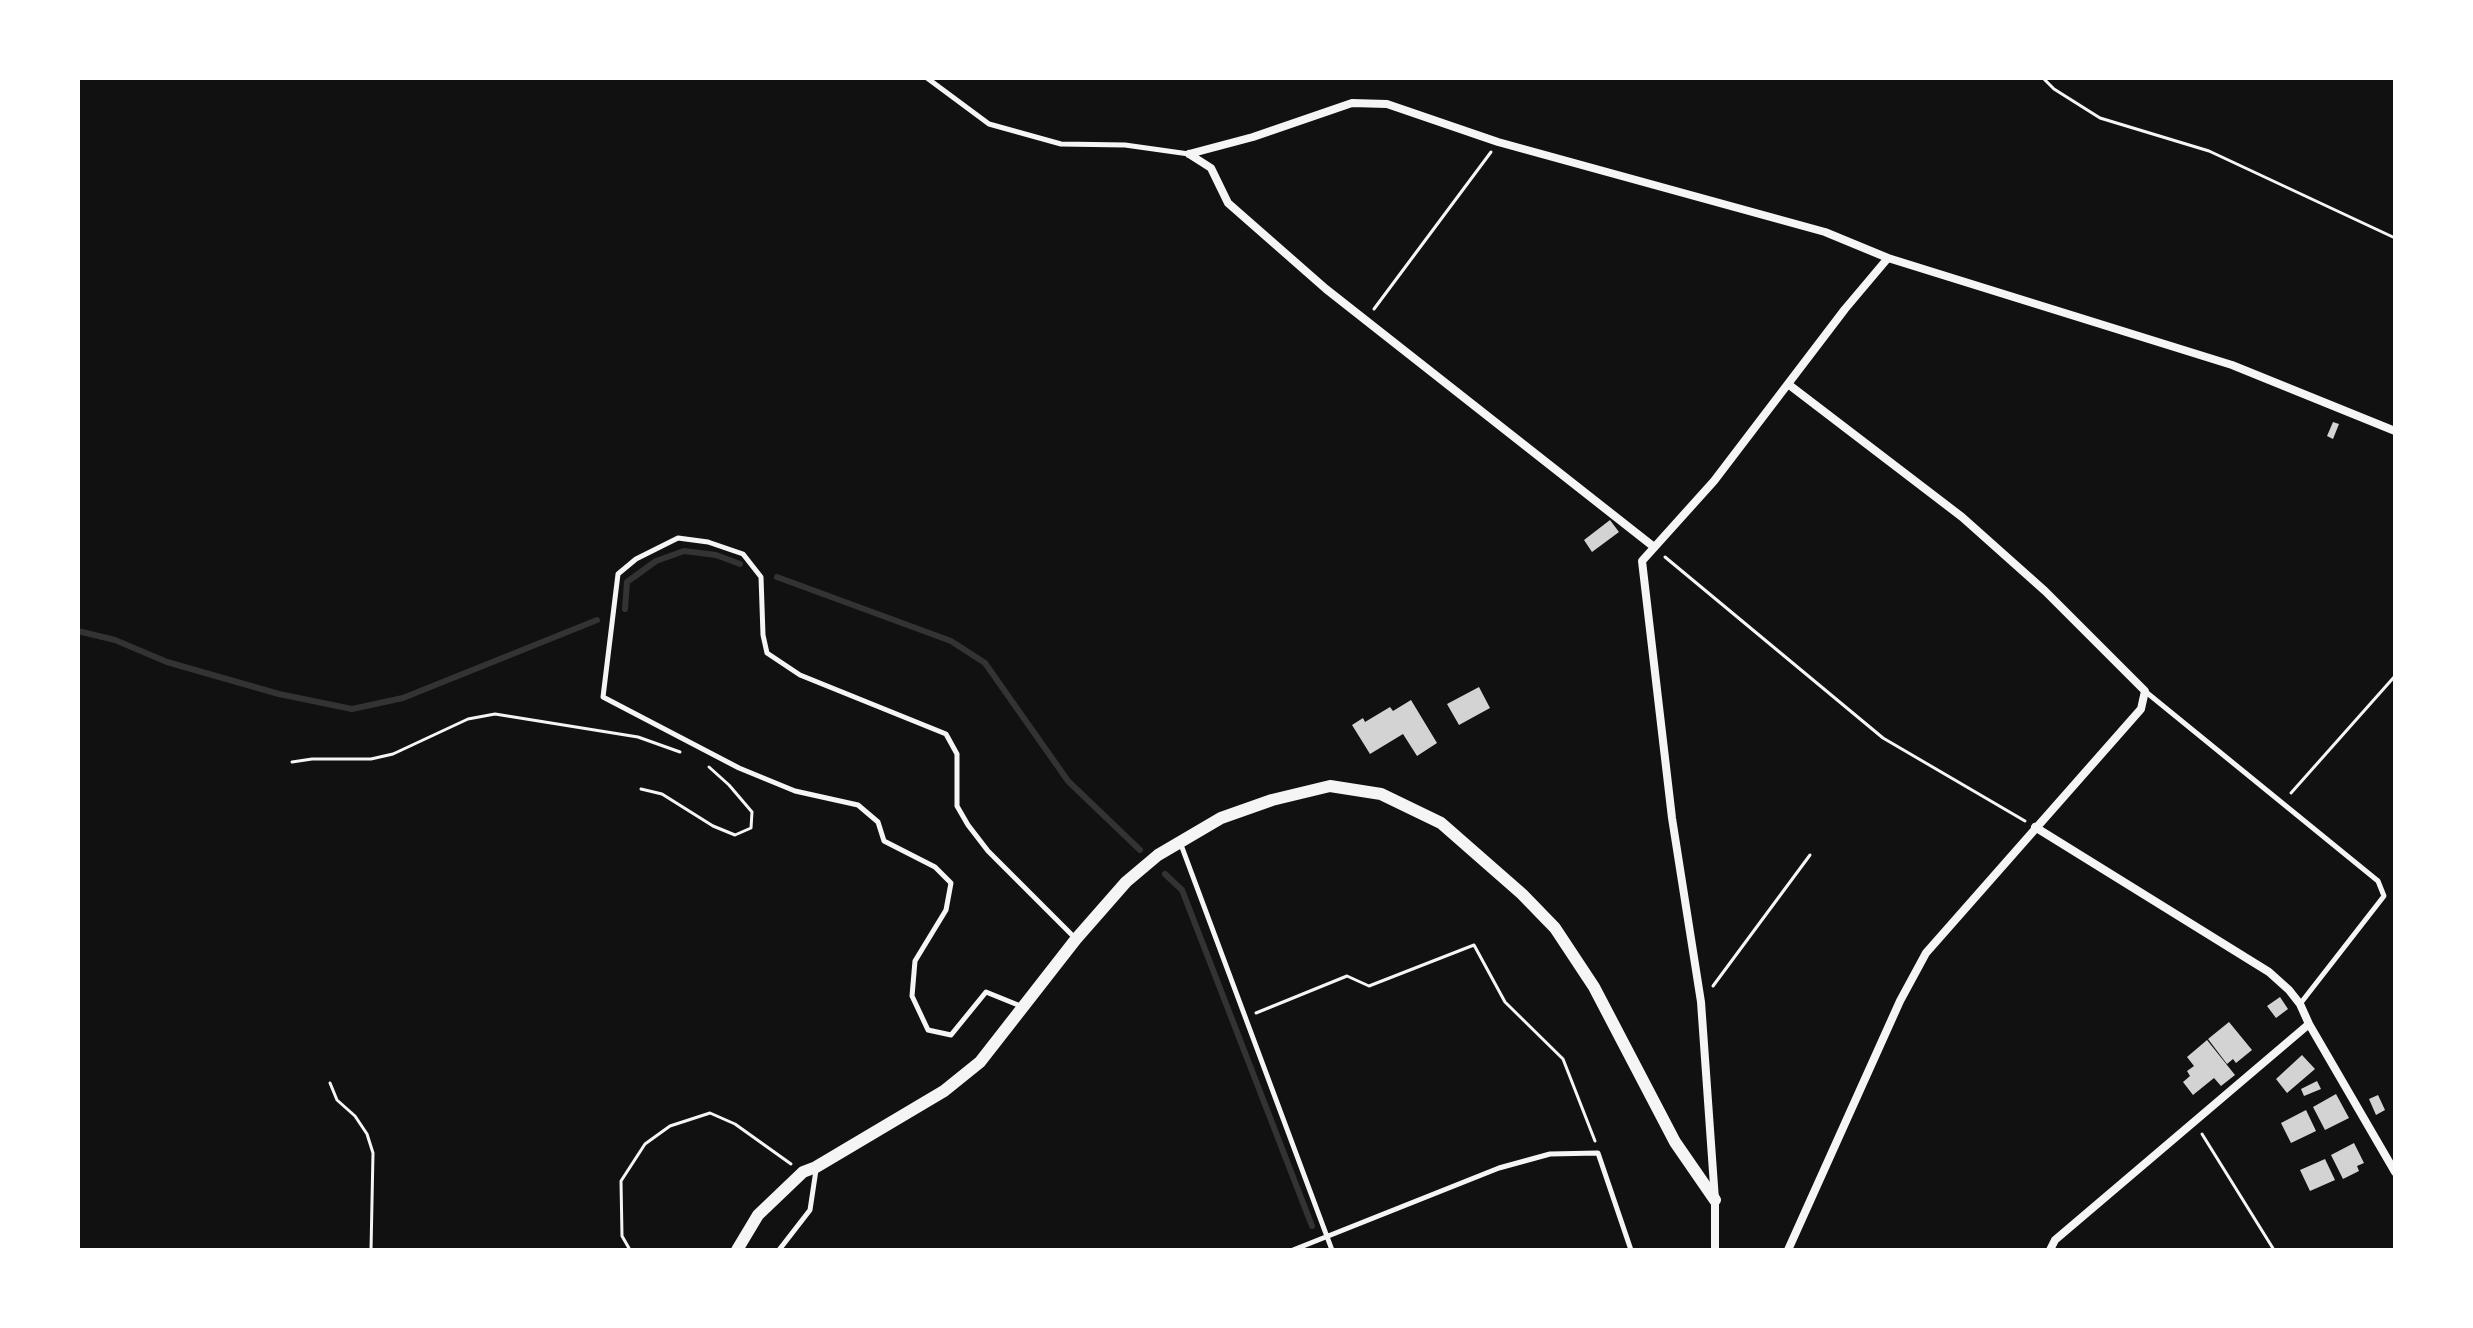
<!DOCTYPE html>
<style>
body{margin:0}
#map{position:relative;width:2473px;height:1328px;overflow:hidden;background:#111;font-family:"PT Sans Narrow",sans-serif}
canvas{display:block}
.frame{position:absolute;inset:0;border:80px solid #fff;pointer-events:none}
</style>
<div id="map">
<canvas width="2473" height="1328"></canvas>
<div class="frame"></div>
</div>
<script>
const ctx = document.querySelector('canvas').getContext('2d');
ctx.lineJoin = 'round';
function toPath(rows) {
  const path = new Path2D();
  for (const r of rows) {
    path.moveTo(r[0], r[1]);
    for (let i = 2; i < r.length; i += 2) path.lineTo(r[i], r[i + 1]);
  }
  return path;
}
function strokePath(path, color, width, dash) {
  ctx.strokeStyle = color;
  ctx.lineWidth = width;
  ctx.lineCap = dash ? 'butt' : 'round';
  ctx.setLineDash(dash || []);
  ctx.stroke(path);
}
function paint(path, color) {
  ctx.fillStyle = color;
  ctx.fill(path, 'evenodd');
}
const stream = toPath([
 [777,577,951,641,985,663,1068,781,1140,850],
 [625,609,627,582,656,561,684,551,716,555,740,564],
 [78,631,115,640,167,662,279,694,352,709,403,698,597,620],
 [1165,874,1182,890,1312,1226]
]);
const building = toPath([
 [2333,422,2339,424,2333,439,2327,436],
 [1610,520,1619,532,1592,552,1584,540],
 [1479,687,1490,708,1459,725,1447,704],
 [1411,700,1437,743,1417,756,1403,734,1370,754,1352,725,1363,718,1365,722,1390,707,1393,711],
 [2280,997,2288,1009,2276,1018,2267,1006],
 [2229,1022,2252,1050,2236,1063,2233,1059,2227,1064,2208,1039],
 [2207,1040,2235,1075,2221,1086,2214,1078,2193,1095,2183,1082,2190,1076,2187,1071,2194,1066,2187,1057],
 [2302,1055,2315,1069,2287,1093,2276,1079],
 [2317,1081,2321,1089,2304,1096,2301,1089],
 [2336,1094,2349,1118,2325,1130,2313,1107],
 [2378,1095,2385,1110,2376,1115,2369,1099],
 [2306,1110,2316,1131,2291,1143,2281,1123],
 [2354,1143,2364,1163,2357,1166,2359,1171,2343,1179,2331,1155],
 [2325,1159,2335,1180,2310,1191,2300,1170]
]);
const path = toPath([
 [2043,78,2054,89,2100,118,2209,151,2395,238],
 [1374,309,1491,152],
 [1665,557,1883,738,2025,821],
 [292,762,312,759,371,759,393,754,468,719,495,714,638,737,680,752],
 [641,789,662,794,713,826,735,835,751,828,752,812,729,785,709,767],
 [2291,793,2395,676],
 [1713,986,1810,855],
 [1256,1013,1347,976,1369,986,1474,945,1505,1002,1563,1059,1595,1141],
 [330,1083,337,1100,355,1116,367,1134,373,1153,371,1250],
 [2202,1134,2274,1250],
 [630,1250,622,1236,621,1181,645,1144,670,1126,710,1113,735,1124,791,1164]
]);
const service = toPath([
 [927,78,989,124,1061,144,1125,145,1189,154],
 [2146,692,2378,881,2384,896,2300,1004],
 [1180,842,1332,1250],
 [1023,1007,986,992,951,1035,928,1030,912,996,915,961,946,910,951,883,935,867,884,841,878,822,858,805,795,791,739,768,603,697,618,574,636,559,678,538,708,542,743,554,761,577,763,635,767,653,800,675,946,734,957,754,957,806,968,825,988,851,1076,939],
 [779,1250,810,1210,816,1170],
 [1293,1250,1499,1168,1550,1154,1598,1153,1631,1250]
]);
const minor = toPath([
 [1189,154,1253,137,1352,103,1387,104,1498,142,1825,232,1888,258,2232,365,2395,431],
 [1189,154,1211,168,1228,203,1326,289,1654,547],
 [2035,827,2269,972,2289,990,2300,1004,2309,1024,2395,1172],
 [1715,1250,1715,1200,1701,1002,1672,818,1642,561,1714,481,1845,309,1888,258],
 [1788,1250,1900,1001,1926,953,2141,709,2145,691,2045,591,1962,517,1788,384],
 [2050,1250,2055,1240,2309,1024]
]);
const tertiary = toPath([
 [737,1250,758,1215,803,1172,816,1167,944,1091,980,1062,1076,939,1126,882,1158,855,1221,818,1272,800,1330,786,1381,794,1441,823,1522,894,1555,928,1594,987,1675,1142,1715,1200]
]);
strokePath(stream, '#333', 6);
paint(building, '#d3d3d3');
strokePath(path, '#f5f5f5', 3);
strokePath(service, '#f5f5f5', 5);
strokePath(minor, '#f5f5f5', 8);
strokePath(tertiary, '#f5f5f5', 12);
</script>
